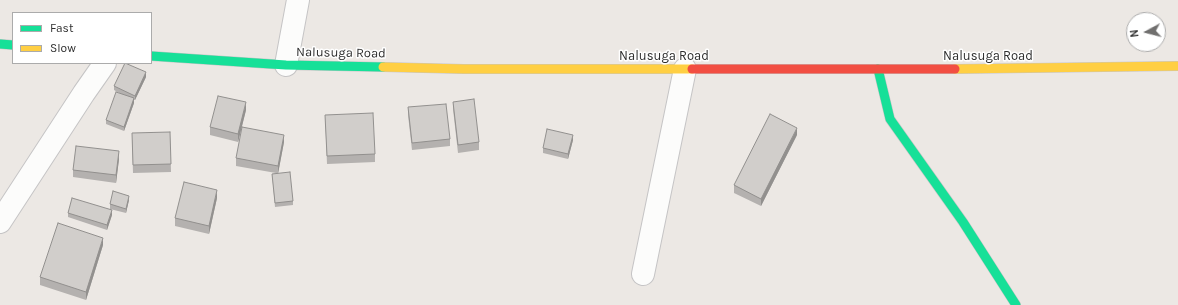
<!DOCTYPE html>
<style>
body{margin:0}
#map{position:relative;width:1178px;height:305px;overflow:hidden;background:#ece8e4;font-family:Karla,sans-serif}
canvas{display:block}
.legend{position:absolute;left:12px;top:12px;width:140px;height:52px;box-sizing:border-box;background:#fff;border:1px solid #ababab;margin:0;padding:5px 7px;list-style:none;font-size:12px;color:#2e2e2e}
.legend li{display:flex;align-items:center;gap:8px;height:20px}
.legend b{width:20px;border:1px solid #ababab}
.north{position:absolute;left:1126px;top:12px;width:40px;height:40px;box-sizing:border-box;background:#fff;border:1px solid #ababab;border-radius:50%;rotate:263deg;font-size:11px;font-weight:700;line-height:16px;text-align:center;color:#2e2e2e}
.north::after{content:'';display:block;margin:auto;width:14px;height:18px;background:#706f6e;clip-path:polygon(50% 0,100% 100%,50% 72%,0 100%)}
</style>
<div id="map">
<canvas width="1178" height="305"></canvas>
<ul class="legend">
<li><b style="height:5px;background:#16e098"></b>Fast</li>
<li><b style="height:5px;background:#ffcf43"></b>Slow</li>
</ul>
<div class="north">N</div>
</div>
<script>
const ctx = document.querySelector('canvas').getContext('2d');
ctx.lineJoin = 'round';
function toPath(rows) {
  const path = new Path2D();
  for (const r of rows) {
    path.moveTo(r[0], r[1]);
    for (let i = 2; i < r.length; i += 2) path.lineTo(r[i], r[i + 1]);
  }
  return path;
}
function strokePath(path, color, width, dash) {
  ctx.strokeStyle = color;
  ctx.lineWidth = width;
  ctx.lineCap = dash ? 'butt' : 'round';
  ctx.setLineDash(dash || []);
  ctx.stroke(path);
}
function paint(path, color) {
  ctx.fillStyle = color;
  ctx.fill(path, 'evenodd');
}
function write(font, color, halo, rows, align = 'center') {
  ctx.font = font + ' Karla,sans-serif';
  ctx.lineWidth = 3;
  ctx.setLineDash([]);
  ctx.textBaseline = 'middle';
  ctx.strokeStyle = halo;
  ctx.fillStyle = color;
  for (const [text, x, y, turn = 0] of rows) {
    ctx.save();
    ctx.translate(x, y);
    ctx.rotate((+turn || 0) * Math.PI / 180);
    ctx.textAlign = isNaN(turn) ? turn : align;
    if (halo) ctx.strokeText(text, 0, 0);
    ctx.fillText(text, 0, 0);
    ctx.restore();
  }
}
const street = toPath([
 [286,65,298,0],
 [0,222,84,93,105,63],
 [643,274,685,69]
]);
const fast = toPath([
 [0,44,13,45],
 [151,56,286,65,383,67],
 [878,69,890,119,963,222,1016,305]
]);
const slow = toPath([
 [383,67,464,69,692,69],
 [955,69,1178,66]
]);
const jam = toPath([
 [692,69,955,69]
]);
const wall = toPath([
 [146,77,135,100,134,100,134,103,124,131,106,124,106,120,121,94,114,90,114,86],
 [453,102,479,142,479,150,458,153,453,109],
 [408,107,450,139,450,146,412,150,408,115],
 [246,110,238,142,210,135,210,127],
 [325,115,375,154,375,162,327,164],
 [170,132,171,172,133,173,132,140],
 [797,135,761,206,734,193,734,185],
 [573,140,568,159,543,153,543,148],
 [284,142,278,173,293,201,293,205,275,207,272,174,276,173,236,166,236,158],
 [119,159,116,183,73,177,73,170],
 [217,198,209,234,175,226,175,218],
 [129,200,126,213,110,209,110,204],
 [68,213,112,215,107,230,68,217],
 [103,245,86,300,40,285,40,277]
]);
const shadedWall = toPath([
 [146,72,146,77,135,100,135,96],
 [134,98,134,103,124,131,124,127],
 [246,102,246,110,238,142,238,134],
 [797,128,797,135,761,206,761,199],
 [284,135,284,142,278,174,278,166],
 [573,135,573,140,568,159,568,154],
 [119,151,119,159,116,183,116,175],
 [217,190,217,198,209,234,209,226],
 [129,196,129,200,126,213,126,209],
 [112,210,112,215,107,230,107,225],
 [103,238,103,245,86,300,86,292]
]);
const building = toPath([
 [125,63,146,72,135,96,114,86,125,63],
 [116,92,134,98,124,127,106,120,116,92],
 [218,96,246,102,238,134,210,127,218,96],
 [474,99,479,142,458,145,453,102,474,99],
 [446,104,450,139,412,143,408,107,446,104],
 [373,113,375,154,327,156,325,115,373,113],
 [770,114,797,128,761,199,734,185,770,114],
 [242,127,284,135,278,166,236,158,242,127],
 [547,129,573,135,568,154,543,148,547,129],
 [170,132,171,164,133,165,132,133,170,132],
 [76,146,119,151,116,175,73,170,76,146],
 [290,172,293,201,275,203,272,174,290,172],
 [184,182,217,190,209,226,175,218,184,182],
 [113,191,129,196,126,209,110,204,113,191],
 [72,198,112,210,107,225,68,213,72,198],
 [58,223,103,238,86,292,40,277,58,223]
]);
const streetNames = [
 ["Nalusuga Road",341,53,1],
 ["Nalusuga Road",664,56],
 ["Nalusuga Road",988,56]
];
strokePath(street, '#c5c4c5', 24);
strokePath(fast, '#c5c4c5', 10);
strokePath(slow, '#c5c4c5', 10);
strokePath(jam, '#c5c4c5', 10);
strokePath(street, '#fcfcfb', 22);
strokePath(fast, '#16e098', 9);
strokePath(slow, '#ffcf43', 9);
strokePath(jam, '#f24e42', 9);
paint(wall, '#b4b1af');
paint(shadedWall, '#92908e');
paint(building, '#d1cecb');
strokePath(building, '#92908e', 1);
write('13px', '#2e2e2e', '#fff', streetNames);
</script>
